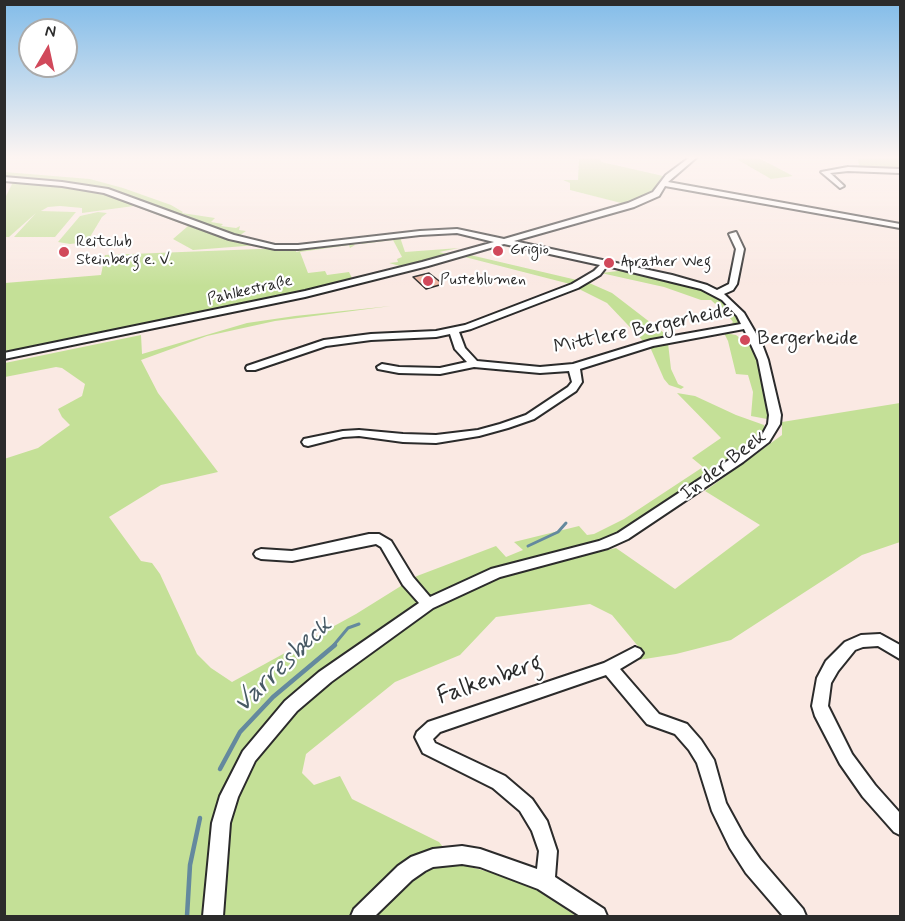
<!DOCTYPE html>
<meta charset="utf-8">
<style>
body{margin:0}
#map{position:relative;width:905px;height:921px;overflow:hidden;background:#fae9e3;font-family:Mynerve,sans-serif}
canvas{display:block}
.frame{position:absolute;inset:0;border:6px solid #2b2b2b;pointer-events:none}
.north{position:absolute;left:18px;top:18px;width:60px;height:60px;box-sizing:border-box;background:#fff;border:2px solid #aaa;border-radius:50%;rotate:9deg;font-size:16px;font-weight:700;line-height:24px;text-align:center;color:#2b2b2b}
.north::after{content:'';display:block;margin:auto;width:21px;height:27px;background:#d1495b;clip-path:polygon(50% 0,100% 100%,50% 72%,0 100%)}
</style>
<div id="map">
<canvas width="905" height="921"></canvas>
<div class="frame"></div>
<div class="north">N</div>
</div>
<script>
const ctx = document.querySelector('canvas').getContext('2d');
ctx.lineJoin = 'round';
function paint(path, color) {
  ctx.fillStyle = color;
  ctx.fill(path, 'evenodd');
}
function toPath(rows) {
  const path = new Path2D();
  for (const r of rows) {
    path.moveTo(r[0], r[1]);
    for (let i = 2; i < r.length; i += 2) path.lineTo(r[i], r[i + 1]);
  }
  return path;
}
function strokePath(path, color, width, dash) {
  ctx.strokeStyle = color;
  ctx.lineWidth = width;
  ctx.lineCap = dash ? 'butt' : 'round';
  ctx.setLineDash(dash || []);
  ctx.stroke(path);
}
function write(font, color, halo, rows, align = 'center') {
  ctx.font = font + ' Mynerve,sans-serif';
  ctx.lineWidth = 4.5;
  ctx.setLineDash([]);
  ctx.textBaseline = 'middle';
  ctx.strokeStyle = halo;
  ctx.fillStyle = color;
  for (const [text, x, y, turn = 0] of rows) {
    ctx.save();
    ctx.translate(x, y);
    ctx.rotate((+turn || 0) * Math.PI / 180);
    ctx.textAlign = isNaN(turn) ? turn : align;
    if (halo) ctx.strokeText(text, 0, 0);
    ctx.fillText(text, 0, 0);
    ctx.restore();
  }
}
const green = toPath([
 [573,157,597,157,602,162,663,176,653,192,640,200,625,204,570,190,570,183,563,180,578,180,579,158],
 [733,157,757,157,793,176,771,179],
 [830,157,900,157,900,169,860,168,857,157,831,158],
 [5,172,90,179,123,188,171,205,183,212,182,213,215,218,211,222,223,224,221,226,236,228,240,226,239,230,246,231,239,236,207,225,198,229,258,245,193,250,173,239,188,226,134,206,82,213,82,208,60,206,48,207,41,211,76,212,55,237,14,237,36,213,9,237,5,237,4,200,13,182,5,181],
 [98,212,107,213,102,217,87,242,70,244,58,242,80,216],
 [400,237,405,252,459,248,439,252,447,254,444,256,400,266,389,263,398,262,397,259,402,257,393,240,361,244,364,241],
 [351,243,355,245,350,248,349,245,300,252,308,273,325,271,327,275,349,272,352,278,366,283,279,304,267,300,5,353,5,283,101,275,105,255,259,249,297,249,296,252,300,251,300,249],
 [466,254,577,280,570,284,461,256],
 [620,269,693,285,722,299,741,322,731,324,733,322,730,318,711,300,701,300,664,287,601,273,618,271],
 [587,282,612,293,668,336,644,342,607,303,577,288],
 [391,306,275,321,207,336,141,360,158,393,218,472,161,485,109,517,141,561,152,563,160,574,197,654,211,668,232,682,356,614,417,576,496,546,506,557,523,550,514,542,579,526,587,535,594,534,624,519,703,467,692,458,721,438,677,393,695,396,736,415,764,425,765,430,743,452,623,532,596,544,603,551,616,548,675,589,760,525,705,491,782,435,782,422,900,403,900,542,862,555,731,640,676,654,626,662,642,651,612,615,590,604,496,617,460,655,395,682,306,754,302,773,314,785,340,776,352,799,439,842,456,863,526,882,576,916,5,916,4,459,38,448,70,425,62,417,58,409,82,396,85,384,62,368,56,367,5,377,5,363,141,335,142,354,247,323,295,316],
 [724,333,736,335,745,342,743,334,747,334,757,356,769,411,767,419,751,416,753,392,748,375,736,374,728,341],
 [668,343,671,369,678,384,684,387,681,389,669,385,664,379,650,347]
]);
const streamFar1 = toPath([
 [528,546,558,532,566,523],
 [333,646,348,628,359,624]
]);
const stream = toPath([
 [220,769,240,732,273,697,335,645],
 [187,916,190,865,200,818]
]);
const building = toPath([
 [429,273,443,284,426,289,413,277,429,273]
]);
const minor = toPath([
 [690,157,697,157,668,182,900,224,900,228,665,186,659,196,634,207,514,241,672,275,707,285,717,290,729,284,736,249,729,234,736,232,744,249,737,284,733,290,724,294,744,313,762,344,768,360,781,415,780,424,769,442,743,462,628,539,608,548,500,577,433,608,331,682,297,711,255,761,238,797,230,823,223,916,203,916,212,823,220,796,243,751,285,701,319,672,419,603,403,585,381,547,376,544,292,561,261,559,256,557,254,554,256,551,261,549,292,551,369,534,379,534,391,541,413,577,430,597,491,569,599,541,618,533,735,456,761,437,768,424,769,415,758,360,744,329,653,346,580,369,582,382,576,391,534,419,508,428,479,436,436,443,403,442,359,436,343,437,308,446,304,445,302,442,304,439,343,431,359,430,403,434,436,435,478,430,500,424,526,415,568,387,572,382,569,371,540,373,474,367,440,374,399,373,378,369,377,367,382,364,399,367,440,368,467,362,455,349,450,334,436,337,371,340,326,346,255,370,247,370,246,368,247,366,324,340,371,334,436,331,465,325,572,284,594,271,600,265,504,244,428,266,305,297,4,359,4,353,305,291,422,262,494,242,457,233,420,235,298,249,275,249,229,239,104,193,62,186,4,181,4,177,62,182,108,189,234,235,275,245,298,245,420,231,457,229,504,239,628,203,653,192,666,175,690,157],
 [607,266,701,289,722,300,737,316,741,324,651,340,573,364,540,367,477,361,465,348,459,332,471,329,578,288,600,275,607,266],
 [848,167,900,169,900,173,848,171,830,173,844,186,840,188,821,172,848,167],
 [880,634,900,645,900,659,878,646,863,647,855,650,838,671,831,683,828,706,852,754,875,785,900,813,900,835,894,832,863,797,840,764,815,716,812,706,817,678,826,661,845,642,861,635,880,634],
 [635,647,640,649,643,653,640,657,620,669,659,714,687,724,701,740,714,760,726,803,744,836,760,859,803,909,806,916,783,916,746,873,730,848,712,811,697,763,689,750,675,734,647,724,606,675,440,732,433,739,435,743,505,776,532,799,547,821,557,851,555,877,604,909,607,916,580,916,538,889,480,867,462,864,433,867,425,871,412,880,375,916,351,916,354,909,398,866,411,857,433,849,462,846,480,849,537,869,539,851,532,831,520,811,493,788,423,753,415,737,417,732,428,722,604,663,635,647]
]);
const markers = [
 [498,251,6,"#d1495b"],
 [64,252,6,"#d1495b"],
 [609,263,6,"#d1495b"],
 [428,281,6,"#d1495b"],
 [745,340,6,"#d1495b"]
];
const farPoinames = [
 ["Reitclub",76,243],
 ["Steinberg e. V.",76,261],
 ["Grigio",510,251],
 ["Aprather Weg",621,263],
 ["Pusteblumen",440,281]
];
const farStreetnames = [
 ["Pahlkestraße",250,291,-13]
];
const streetNames = [
 ["Mittlere Bergerheide",643,330,-12],
 ["In der Beek",724,466,-37]
];
const poiNames = [
 ["Bergerheide",757,340]
];
const nearStreetnames = [
 ["Falkenberg",490,681,-19]
];
const nearWaternames = [
 ["Varresbeck",284,666,-44]
];
paint(green, '#c4e097');
strokePath(streamFar1, '#64899e', 3);
strokePath(stream, '#64899e', 4.5);
paint(building, '#edb6a2');
strokePath(building, '#2b2b2b', 1.5);
strokePath(minor, '#2b2b2b', 4);
paint(minor, '#fff');
const sky = ctx.createLinearGradient(0, 0, 0, 286);
sky.addColorStop(0, '#82bce9');
sky.addColorStop(0.55, '#fdf5f2');
sky.addColorStop(1, '#fdf5f200');
ctx.fillStyle = sky;
ctx.fillRect(0, 0, 905, 286);
for (const [x, y, r, color] of markers) {
  const dot = new Path2D();
  dot.arc(x, y, r, 0, 2 * Math.PI);
  ctx.fillStyle = color;
  ctx.fill(dot);
  strokePath(dot, '#fff', 2);
}
write('16px', '#2b2b2b', '#fff', farPoinames, 'left');
write('16px', '#2b2b2b', '#fff', farStreetnames);
write('20px', '#2b2b2b', '#fff', streetNames);
write('20px', '#2b2b2b', '#fff', poiNames, 'left');
write('24px', '#2b2b2b', '#fff', nearStreetnames);
write('italic 26px', '#485a65', '#fff', nearWaternames);
</script>
